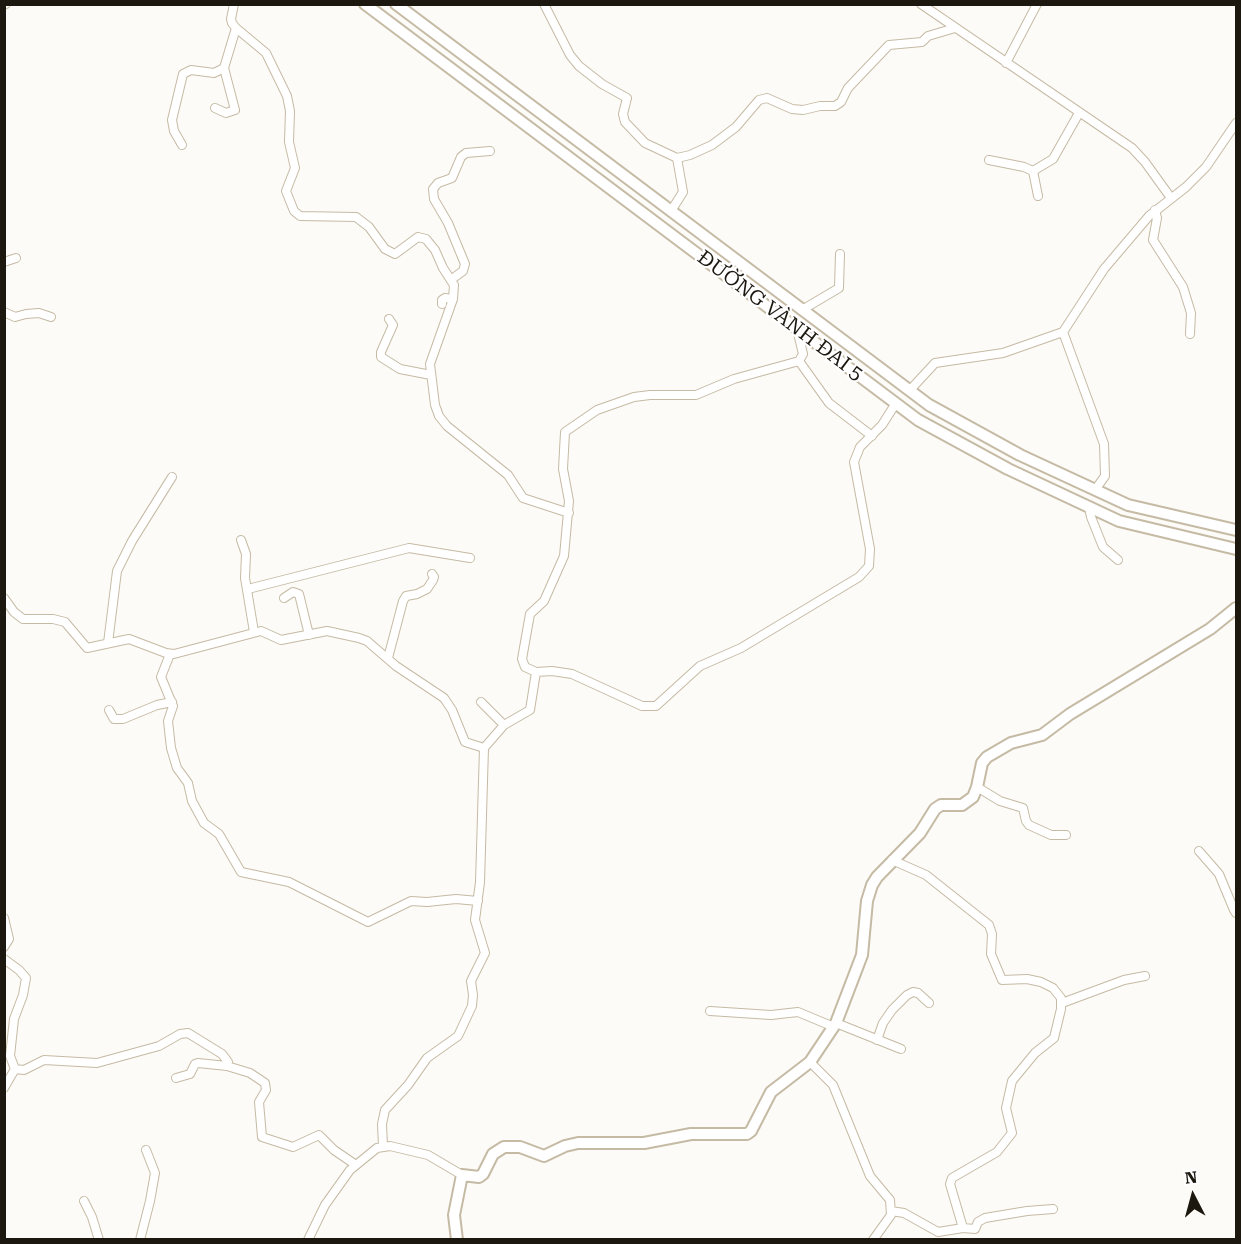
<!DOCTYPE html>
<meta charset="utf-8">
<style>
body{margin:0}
#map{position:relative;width:1241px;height:1244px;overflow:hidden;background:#fdfbf7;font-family:"Roboto Serif",serif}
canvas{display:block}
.frame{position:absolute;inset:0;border:6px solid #1c1810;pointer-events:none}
.north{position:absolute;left:1163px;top:1166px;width:60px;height:60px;-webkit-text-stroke:4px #fff;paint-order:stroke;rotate:354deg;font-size:16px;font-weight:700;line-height:24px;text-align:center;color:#1c1810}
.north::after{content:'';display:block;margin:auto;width:21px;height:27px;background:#1c1810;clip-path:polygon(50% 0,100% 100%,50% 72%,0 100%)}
</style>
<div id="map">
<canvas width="1241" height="1244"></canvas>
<div class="frame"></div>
<div class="north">N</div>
</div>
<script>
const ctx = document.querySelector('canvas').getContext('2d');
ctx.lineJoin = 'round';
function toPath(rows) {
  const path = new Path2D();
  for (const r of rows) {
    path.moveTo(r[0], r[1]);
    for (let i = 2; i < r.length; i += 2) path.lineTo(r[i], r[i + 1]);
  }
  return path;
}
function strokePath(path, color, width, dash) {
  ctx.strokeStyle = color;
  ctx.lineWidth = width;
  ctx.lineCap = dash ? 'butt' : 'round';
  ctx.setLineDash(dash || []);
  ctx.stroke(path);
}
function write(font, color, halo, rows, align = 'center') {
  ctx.font = font + ' "Roboto Serif",serif';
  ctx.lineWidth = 4.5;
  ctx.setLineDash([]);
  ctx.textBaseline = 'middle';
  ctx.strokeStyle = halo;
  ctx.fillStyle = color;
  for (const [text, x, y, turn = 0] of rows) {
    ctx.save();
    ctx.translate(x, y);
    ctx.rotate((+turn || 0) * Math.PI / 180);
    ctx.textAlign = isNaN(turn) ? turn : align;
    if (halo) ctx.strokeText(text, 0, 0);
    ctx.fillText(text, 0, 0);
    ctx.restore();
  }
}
const street = toPath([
 [234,4,231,19,232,23,236,28,266,53,287,96,290,111,289,142,295,168,286,191,294,211,300,216,356,217,369,227,385,249,395,254,418,237,426,239,435,250,443,268,454,285,453,299,430,364,435,405,439,416,447,426,508,475,523,498,569,513],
 [544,4,570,55,579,66,602,84,627,98,623,114,625,122,645,143,677,158,683,192,671,211],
 [921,4,1132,148,1145,162,1171,198],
 [4,5,6,4],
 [1006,63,1037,4],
 [215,108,226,113,235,110,224,68],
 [182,145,174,131,172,120,183,74,191,70,214,73,224,68,236,28],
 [677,158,690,155,712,145,736,127,759,100,767,98,792,109,803,110,820,106,835,106,841,102,848,88,889,45,922,42,928,36,955,28],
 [989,160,1024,167,1033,171,1038,196],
 [1033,171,1053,159,1079,113],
 [1155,210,1157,218,1153,240,1183,287,1191,313,1190,334],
 [4,262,16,258],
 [452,279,463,271,465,264,448,223,434,199,433,189,438,183,452,178,461,157,466,153,490,151],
 [442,304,442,300,445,298,453,299],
 [802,310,839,288,840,254],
 [4,312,15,317,26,314,39,313,51,317],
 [389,319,393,325,381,352,381,357,400,369,431,375],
 [797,329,803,354,799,361,734,379,696,395,650,395,634,397,597,410,565,432,563,469,569,501,564,556,544,601,530,614,522,659,525,667,536,672,552,671,572,674,642,706,656,706,700,666,741,648,859,577,869,566,870,549,854,462,860,447,882,425,896,403],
 [1063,332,1104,444,1105,476,1095,490],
 [799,361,829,403,872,436],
 [910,390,935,363,1003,353,1063,332,1104,269,1149,216,1186,187,1206,167,1236,123],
 [1089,507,1091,517,1103,547,1118,560],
 [241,540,246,554,245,578,254,632],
 [248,589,409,548,470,558],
 [4,598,14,612,23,619,53,619,65,622,87,648,129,639,166,653,174,654,261,631,281,640,327,631,359,638,367,641,396,666,444,698,452,710,465,742,484,748],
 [284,598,293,592,299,594,309,635],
 [108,643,117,571,132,541,172,477],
 [170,654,161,677,173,706,168,721,171,748,177,768,188,783,192,801,204,823,219,834,241,872,289,882,368,922,411,901,427,902,456,899,478,901],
 [388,658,403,601,406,596,417,594,427,589,433,580,434,577,432,574],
 [481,702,504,725],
 [109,710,114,719,123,719,157,705,172,702],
 [977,787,1000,801,1023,808,1026,821,1029,825,1051,835,1066,835],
 [1199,851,1219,874,1234,910,1236,913],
 [892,860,926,875,989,925,992,934,991,954,1002,980,1027,979,1041,982,1053,988,1061,998,1061,1009,1054,1038,1035,1053,1012,1081,1006,1108,1012,1133,997,1152,952,1178,950,1184,963,1228],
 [4,918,9,939,4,947],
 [4,959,19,970,26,978,23,995,14,1019,10,1056,15,1069],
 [1062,1003,1124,980,1145,976],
 [710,1011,771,1015,798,1012,834,1027],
 [836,1023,901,1049],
 [877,1040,883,1023,892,1010,907,995,913,992,918,993,929,1003],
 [810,1062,833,1085,870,1176,890,1200,891,1215,873,1240],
 [15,1069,24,1070,44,1060,97,1063,159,1046,180,1034,188,1033,222,1054,228,1062,227,1066,250,1073,265,1083,266,1090,259,1102,262,1137,293,1147,319,1135,334,1150,356,1165],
 [176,1078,190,1074,195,1064,198,1063,227,1066],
 [4,1088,15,1069],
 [383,1146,382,1124,385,1110,408,1085,427,1058,458,1036,472,1006,473,995,471,981,485,953,475,920,480,882,484,748,504,725,530,710,536,672],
 [84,1201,92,1217,99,1240],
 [891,1211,904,1213,938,1232,963,1228,975,1229,978,1222,985,1218,1027,1211,1053,1209],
 [140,1240,150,1201,155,1173,146,1150],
 [308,1240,325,1205,350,1170,377,1148,390,1146,428,1155,462,1175]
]);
const secondary = toPath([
 [365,4,918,420,1008,469,1119,521,1236,549],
 [396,4,929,405,1020,455,1128,505,1236,530],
 [457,1240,454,1215,462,1175,479,1177,483,1174,493,1154,504,1147,520,1147,544,1156,565,1146,578,1143,644,1143,691,1134,747,1134,751,1131,771,1092,810,1062,836,1023,862,955,867,901,872,885,877,877,920,833,935,809,941,805,962,805,973,797,977,787,982,763,987,757,1011,743,1042,735,1070,714,1210,629,1236,608]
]);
const streetNames = [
 ["ĐƯỜNG VÀNH ĐAI 5",780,316,37]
];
strokePath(street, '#c5baa4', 10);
strokePath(secondary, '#c5baa4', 14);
strokePath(street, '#fff', 8);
strokePath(secondary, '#fff', 10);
write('20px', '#1c1810', '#fff', streetNames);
</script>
